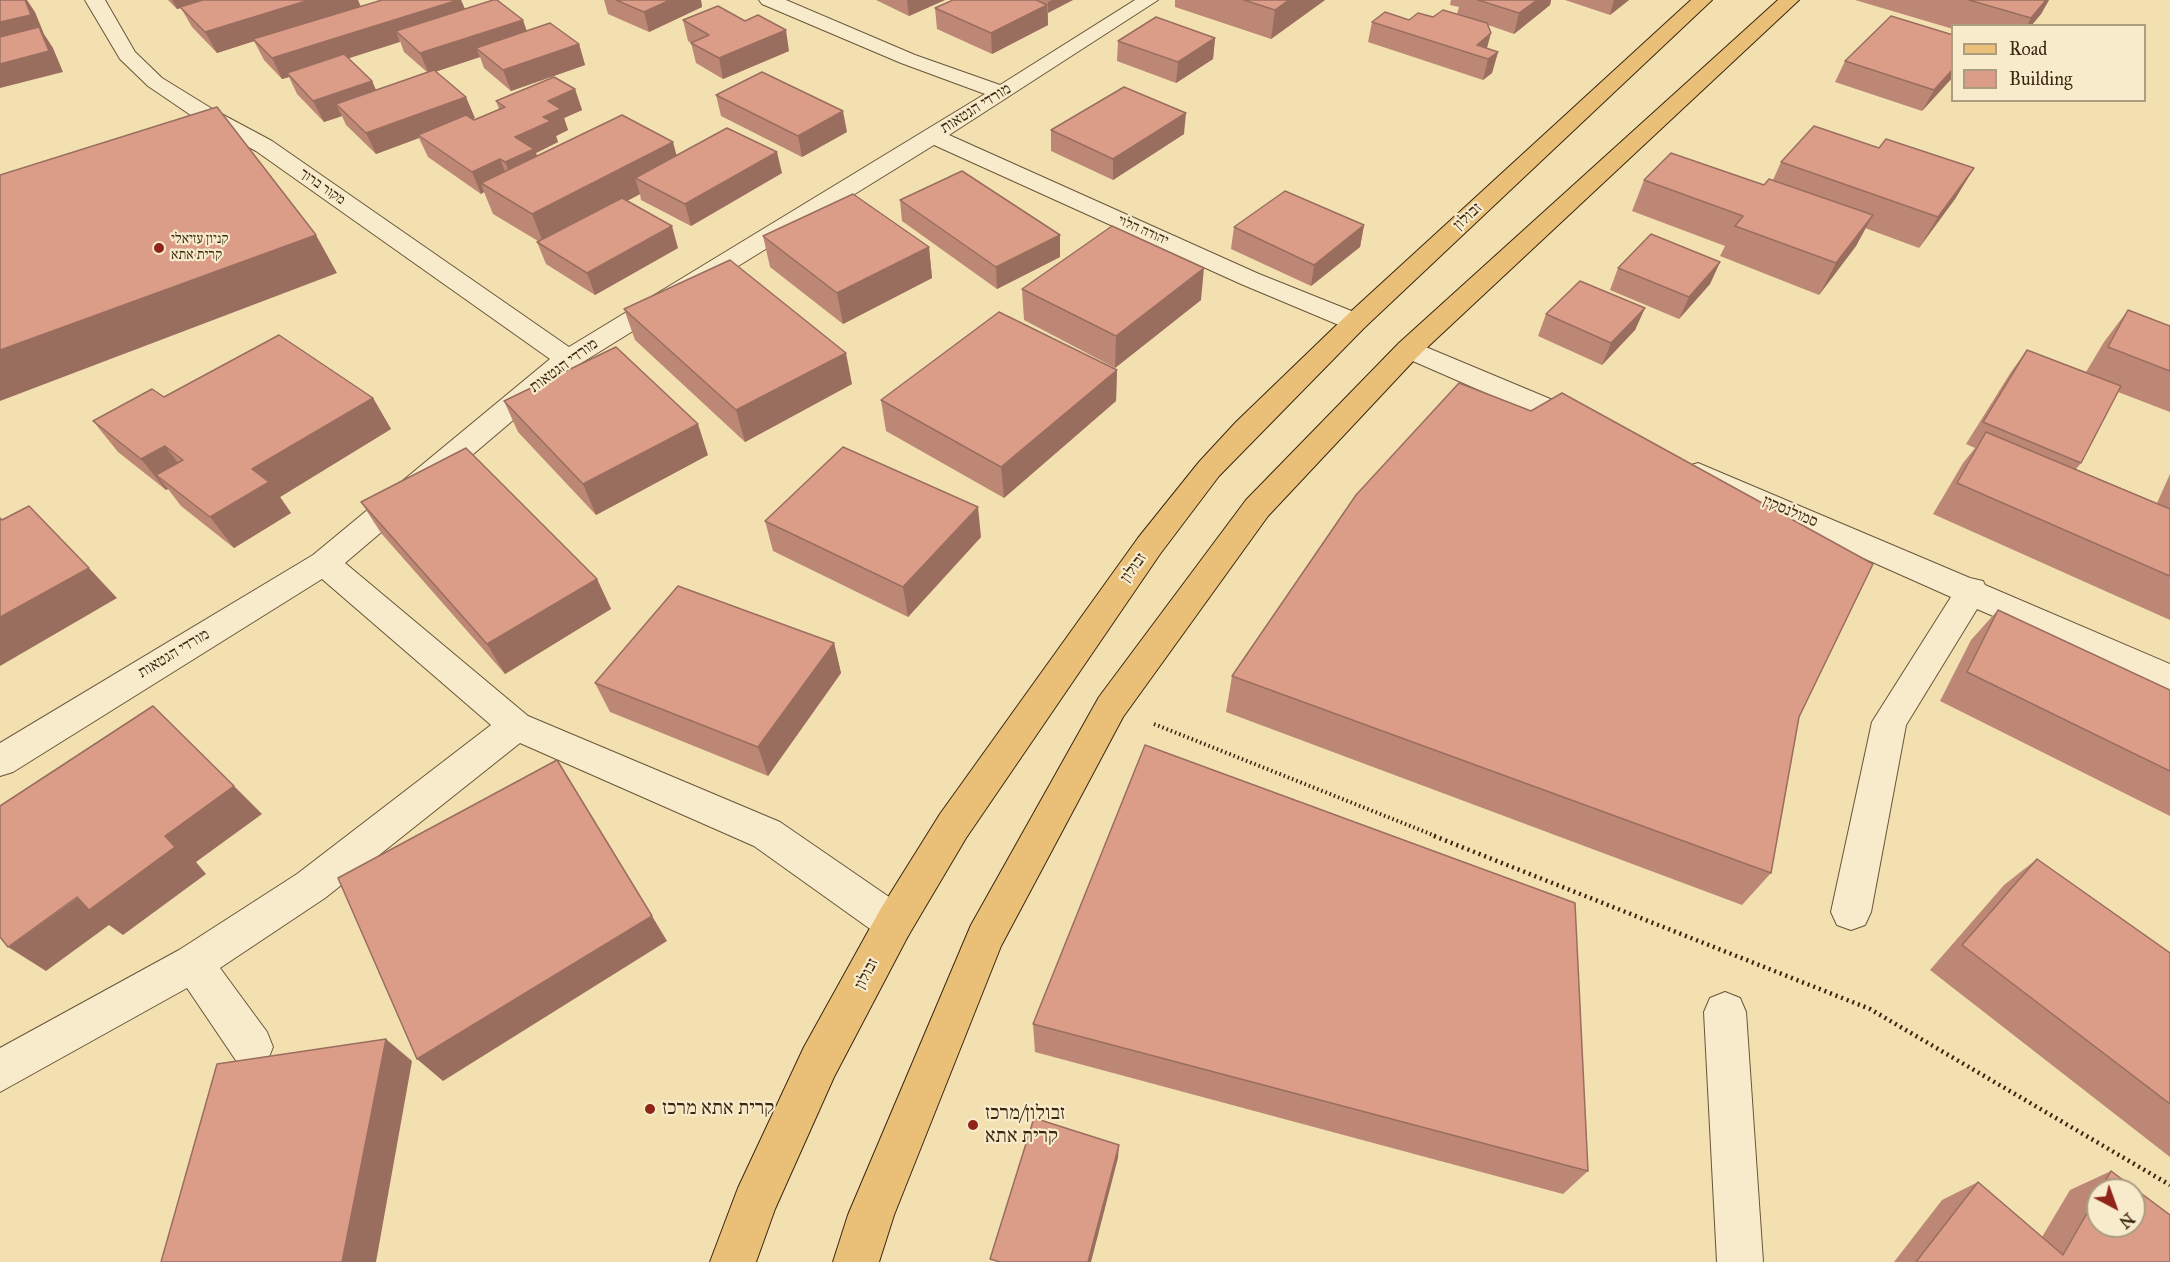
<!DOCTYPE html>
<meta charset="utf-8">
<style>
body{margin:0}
#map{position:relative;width:2170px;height:1262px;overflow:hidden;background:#f3e0b1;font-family:"IM FELL Great Primer",serif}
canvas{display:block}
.legend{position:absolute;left:1951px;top:24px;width:195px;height:78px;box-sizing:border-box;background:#f7ebcc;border:2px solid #ac9d81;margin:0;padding:8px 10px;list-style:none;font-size:18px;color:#3b2710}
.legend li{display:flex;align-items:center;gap:12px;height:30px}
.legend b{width:30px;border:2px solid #ac9d81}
.north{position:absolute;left:2086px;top:1178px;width:60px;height:60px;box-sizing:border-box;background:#f7ebcc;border:2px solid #ac9d81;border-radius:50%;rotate:139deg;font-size:16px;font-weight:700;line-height:24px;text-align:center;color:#3b2710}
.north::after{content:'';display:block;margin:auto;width:21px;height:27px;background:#8f2418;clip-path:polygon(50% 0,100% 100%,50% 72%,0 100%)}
</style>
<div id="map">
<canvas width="2170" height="1262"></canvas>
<ul class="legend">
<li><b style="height:8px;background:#eac078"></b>Road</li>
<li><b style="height:16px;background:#dc9d88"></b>Building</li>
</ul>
<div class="north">N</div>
</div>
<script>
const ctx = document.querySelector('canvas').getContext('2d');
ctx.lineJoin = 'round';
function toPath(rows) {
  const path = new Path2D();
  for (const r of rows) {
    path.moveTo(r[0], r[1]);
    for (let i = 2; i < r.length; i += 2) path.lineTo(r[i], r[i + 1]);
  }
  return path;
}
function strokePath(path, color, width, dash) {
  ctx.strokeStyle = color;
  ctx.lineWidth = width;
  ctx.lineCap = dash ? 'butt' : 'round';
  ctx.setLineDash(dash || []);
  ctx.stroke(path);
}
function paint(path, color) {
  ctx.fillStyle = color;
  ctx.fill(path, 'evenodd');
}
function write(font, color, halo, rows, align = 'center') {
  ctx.font = font + ' "IM FELL Great Primer","Frank Ruhl Libre",serif';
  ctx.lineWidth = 4.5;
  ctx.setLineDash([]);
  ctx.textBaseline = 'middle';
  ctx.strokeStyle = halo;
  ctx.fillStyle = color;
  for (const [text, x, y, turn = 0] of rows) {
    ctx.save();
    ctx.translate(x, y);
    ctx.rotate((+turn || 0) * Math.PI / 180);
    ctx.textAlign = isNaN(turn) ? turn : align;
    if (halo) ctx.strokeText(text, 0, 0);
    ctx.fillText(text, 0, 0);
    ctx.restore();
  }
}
const pathFar1 = toPath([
 [1154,724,1438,837]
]);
const path = toPath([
 [1434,836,1870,1009,2170,1185]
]);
const minor = toPath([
 [85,0,105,0,135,52,162,78,214,110,272,141,569,347,985,94,901,63,762,4,759,0,786,0,915,55,1000,85,1135,0,1158,0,949,135,1259,274,1364,316,1368,322,1364,328,1355,330,1346,328,1241,284,934,145,578,365,345,563,528,716,780,822,908,910,914,923,908,936,894,941,880,936,754,846,520,743,325,898,220,968,267,1032,273,1047,267,1062,252,1068,237,1062,187,988,0,1092,0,1048,179,950,297,874,491,725,322,579,13,772,0,776,0,743,313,555,550,359,256,151,198,120,148,86,120,59,85,0],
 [1409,340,1591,416,1595,423,1591,430,1581,433,1571,430,1399,355,1396,349,1399,343,1409,340],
 [1698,463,1970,578,1983,581,1985,585,2170,664,2170,693,1977,609,1906,725,1871,912,1865,925,1851,930,1837,925,1831,912,1872,722,1951,597,1688,480,1683,473,1688,466,1698,463],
 [1725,992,1740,998,1746,1012,1763,1262,1717,1262,1704,1012,1710,998,1725,992]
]);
const major = toPath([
 [1691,0,1712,0,1364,328,1219,476,1160,554,966,838,908,936,834,1077,775,1209,756,1262,710,1262,738,1188,804,1047,880,910,940,814,1138,538,1199,462,1236,422,1346,316,1691,0],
 [1778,0,1799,0,1419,355,1268,516,1123,717,1001,946,894,1215,879,1262,833,1262,848,1215,971,925,1099,697,1246,500,1399,343,1778,0]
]);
const wall = toPath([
 [168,0,358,0,360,7,382,0,461,0,465,9,526,31,579,44,585,65,511,91,484,68,480,57,436,71,475,118,472,119,474,120,499,109,496,101,575,89,582,110,564,118,568,130,556,136,558,142,536,153,537,156,677,155,782,173,691,226,641,200,640,194,627,201,678,248,595,295,546,264,537,242,538,241,493,214,484,192,481,194,428,157,419,138,376,154,346,125,342,116,324,122,297,94,289,77,282,79,264,60,254,41,217,53,192,27,181,8,177,9],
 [400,41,404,52,427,72,376,90,372,81,348,58],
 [604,0,701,0,702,7,649,32,608,14],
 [876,0,945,0,909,16],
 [953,0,1073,0,1048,12,1048,25,992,54,937,29,935,8],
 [1175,0,1325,0,1271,39,1175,7],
 [1451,0,1551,0,1550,5,1514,34,1488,25,1491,33,1487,48,1498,52,1492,73,1483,80,1368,42,1372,22,1409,20,1457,14,1459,7,1450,5],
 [1565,0,1629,0,1610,15],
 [1855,0,2049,0,2041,14,2031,26,1953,26,1953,29],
 [683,20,789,51,723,79,696,63,691,43,688,41],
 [1953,35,1953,77,1922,111,1835,82,1845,61],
 [1215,38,1213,59,1176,83,1117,61,1118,41],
 [716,95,847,132,802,157,721,116],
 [1051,130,1184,134,1113,180,1051,151],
 [1879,148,1974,168,1955,199,1919,248,1865,228,1856,246,1819,295,1720,256,1725,246,1632,211,1644,180,1764,185,1773,180,1781,162],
 [900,200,1060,257,997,289,902,221],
 [1364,225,1360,247,1311,286,1231,249,1234,227],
 [763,236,929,247,932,278,843,324,770,267],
 [1720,262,1710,284,1679,319,1610,290,1618,268],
 [1022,289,1201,300,1115,368,1024,320],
 [1645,308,1635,330,1602,365,1538,336,1546,314],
 [624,309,852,384,745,442,635,340],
 [2128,310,2170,326,2170,412,2118,392,2081,463,2076,469,2157,503,2170,474,2170,620,1933,514,1963,463,1975,448,1966,444,2011,372,2027,350,2086,372,2104,342],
 [1117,370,1116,401,1004,498,886,431,881,400],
 [164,397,373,398,391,429,280,497,291,513,234,548,181,506,168,489,166,490,118,452,93,421],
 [504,401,708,455,596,515,518,432],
 [361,502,597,579,611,609,505,674,381,533],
 [765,521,981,537,908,617,773,551],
 [1998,610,2170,690,2170,816,1940,701,1971,640],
 [834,643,841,673,768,776,610,712,595,683],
 [1232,676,1799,717,1771,873,1742,905,1226,712],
 [2037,859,2170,953,2170,1157,1930,970,2004,885],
 [1033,1024,1588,1171,1563,1194,1035,1052],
 [2111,1171,2170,1215,2170,1262,1894,1262,1942,1200,1978,1182,2042,1237,2070,1190],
 [2098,1190,2134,1190,2134,1226,2098,1226]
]);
const shadedWall = toPath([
 [25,0,27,0,35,12,44,34,53,48,63,72,0,88,0,22],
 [172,0,207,0,177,9],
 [309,0,358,0,361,7,217,53,205,32],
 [458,0,461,0,469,19,396,31,400,42,290,77,287,73,289,77,282,79,272,58],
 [670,0,701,0,702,7,649,32,644,12],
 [907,0,945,0,909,16],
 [1052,0,1073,0,1048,13,1048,2],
 [1289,0,1325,0,1271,39,1275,10],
 [1537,0,1551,0,1550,5,1514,34,1519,13],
 [1614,0,1629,0,1610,15],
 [2046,0,2049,0,2041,14,2031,26,2027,26,2031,18],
 [1047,5,1048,25,992,54,991,33],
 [523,20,530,40,476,48,480,57,429,74,420,53],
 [786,30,789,51,723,79,719,58],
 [1491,33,1485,54,1477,45],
 [1215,38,1213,59,1176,83,1178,62],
 [579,44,585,65,511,91,503,70],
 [1498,52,1492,73,1483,80,1488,59],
 [1953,69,1953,77,1922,111,1934,90],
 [372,81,381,102,336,104,342,116,324,122,313,101],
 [575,89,582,110,564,118,568,130,556,136,558,142,536,153,542,171,514,184,505,162,515,137,543,117,548,101],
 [466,97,475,118,421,137,418,135,419,138,376,154,366,133],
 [843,111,847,132,802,157,798,136],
 [1186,113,1184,134,1113,180,1113,159],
 [673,142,681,172,635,178,640,194,544,245,532,214],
 [777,152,782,173,691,226,685,204],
 [500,159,509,181,481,183,484,192,481,194,472,172],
 [1974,168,1955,199,1919,248,1938,217],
 [1873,215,1856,246,1819,295,1836,263],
 [1364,225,1360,247,1311,286,1314,265],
 [672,226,678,248,595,295,587,273],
 [316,235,337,273,0,401,0,350],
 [1060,235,1060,257,997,289,996,267],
 [929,247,932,278,843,324,837,293],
 [1720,262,1710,284,1679,319,1689,297],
 [1204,268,1201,300,1115,368,1116,336],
 [1645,308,1635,330,1602,365,1611,343],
 [846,353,852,384,745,442,736,410],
 [1117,370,1116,401,1004,498,1001,467],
 [373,398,391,429,280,497,291,513,234,548,210,517,252,469],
 [698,424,708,455,596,515,583,484],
 [165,446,189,477,156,475,168,489,166,490,141,459],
 [978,507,981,537,908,617,903,587],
 [89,568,117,598,0,666,0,617],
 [597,579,611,609,505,674,487,644],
 [834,643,841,673,768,776,758,747],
 [234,786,262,814,196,862,206,874,123,935,109,925,46,971,8,947],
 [652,916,667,941,443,1081,417,1059],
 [386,1039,412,1061,376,1262,342,1262],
 [1119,1145,1118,1158,1091,1262,1088,1262]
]);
const building = toPath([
 [0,0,25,0,31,15,0,22,0,0],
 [203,0,309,0,205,32,180,7,203,0],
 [382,0,458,0,272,58,253,39,382,0],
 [493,0,497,0,523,20,420,53,396,31,493,0],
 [616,0,670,0,644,12,616,0],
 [953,0,1036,0,1047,5,991,33,935,8,953,0],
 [1244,0,1289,0,1275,10,1244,0],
 [1478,0,1537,0,1519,13,1478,0],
 [1969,0,2046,0,2031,18,1969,0],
 [718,6,745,21,758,15,786,30,719,58,691,43,709,35,683,20,718,6],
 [1443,10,1487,23,1491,33,1477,45,1498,52,1488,59,1372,22,1385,12,1409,20,1418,13,1433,17,1443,10],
 [1891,16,1953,35,1953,69,1934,90,1845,61,1891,16],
 [1156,17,1215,38,1178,62,1118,41,1156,17],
 [550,23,579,44,503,70,476,48,550,23],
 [39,27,49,51,0,64,0,37,39,27],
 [344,54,372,81,313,101,287,73,344,54],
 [434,70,466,97,366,133,336,104,434,70],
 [762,72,843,111,798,136,716,95,762,72],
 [554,77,575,89,548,101,561,109,543,117,551,121,515,137,534,149,505,162,500,159,472,172,418,135,466,115,474,120,505,107,496,101,554,77],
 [1124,87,1186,113,1113,159,1051,130,1124,87],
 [217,107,316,235,0,350,0,175,217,107],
 [622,115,673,142,532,214,481,183,622,115],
 [1814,126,1879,148,1886,139,1974,168,1938,217,1781,162,1814,126],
 [727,128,777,152,685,204,635,178,727,128],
 [1671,153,1764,185,1769,179,1873,215,1836,263,1735,226,1743,216,1644,180,1671,153],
 [962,171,1060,235,996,267,900,200,962,171],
 [1285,191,1364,225,1314,265,1234,227,1285,191],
 [853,194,929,247,837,293,763,236,853,194],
 [622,198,672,226,587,273,537,242,622,198],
 [1112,226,1204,268,1116,336,1022,289,1112,226],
 [1651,234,1720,262,1689,297,1618,268,1651,234],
 [730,260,846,353,736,410,624,309,730,260],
 [1580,281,1645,308,1611,343,1546,314,1580,281],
 [2128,310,2170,326,2170,371,2108,347,2128,310],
 [999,312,1117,370,1001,467,881,400,999,312],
 [279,335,373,398,252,469,269,482,210,517,156,475,183,460,165,446,141,459,93,421,152,389,164,397,279,335],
 [616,347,698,424,583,484,504,401,616,347],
 [2027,350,2121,386,2081,463,1983,422,2027,350],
 [1459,383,1531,411,1562,393,1873,564,1799,717,1771,873,1232,676,1356,495,1459,383],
 [1986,432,2170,509,2170,576,1957,483,1986,432],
 [843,447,978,507,903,587,765,521,843,447],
 [466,448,597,579,487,644,361,502,466,448],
 [29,506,89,568,0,617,0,518,2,520,29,506],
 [678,586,834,643,758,747,595,683,678,586],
 [1998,610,2170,690,2170,771,1967,672,1998,610],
 [153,706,234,786,165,836,175,847,89,910,77,897,8,947,0,937,0,806,153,706],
 [1145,745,1575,903,1588,1171,1033,1024,1145,745],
 [557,760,652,916,417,1059,338,878,557,760],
 [2037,859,2170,953,2170,1104,1962,945,2037,859],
 [386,1039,342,1262,161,1262,217,1064,386,1039],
 [1034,1118,1119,1145,1088,1262,1000,1262,990,1259,1034,1118],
 [2111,1171,2170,1215,2170,1262,1916,1262,1978,1182,2063,1255,2098,1194,2098,1226,2134,1226,2134,1190,2100,1190,2111,1171]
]);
const markers = [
 [159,248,6,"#8f2418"],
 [650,1109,6,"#8f2418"],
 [973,1125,6,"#8f2418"]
];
const farStreetnames = [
 ["מקור ברוך",322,187,35],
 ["יהודה הלוי",1143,231,24]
];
const farPoinames = [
 ["קניון עזיאלי",171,240],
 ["קרית אתא",171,256]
];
const streetNames = [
 ["מורדי הגטאות",976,109,-32],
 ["זבולון",1468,217,-43],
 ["מורדי הגטאות",564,366,-36],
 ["סמולנסקין",1790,512,23],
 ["זבולון",1134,568,-54],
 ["מורדי הגטאות",174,654,-31],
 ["זבולון",867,974,-62]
];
const nearPoinames = [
 ["קרית אתא מרכז",662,1109],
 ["זבולון/מרכז",985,1114],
 ["קרית אתא",985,1137]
];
strokePath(minor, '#695538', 2);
strokePath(major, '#3b2710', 2);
strokePath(pathFar1, '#3b2710', 4, [1.5, 3]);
strokePath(path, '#3b2710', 4.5, [2, 4]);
paint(minor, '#f7ebcc');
paint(major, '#eac078');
paint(wall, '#bd8775');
paint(shadedWall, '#9a6e5f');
paint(building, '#dc9d88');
strokePath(building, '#9a6e5f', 1.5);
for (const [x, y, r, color] of markers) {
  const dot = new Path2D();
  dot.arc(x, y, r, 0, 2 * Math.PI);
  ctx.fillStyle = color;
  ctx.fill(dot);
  strokePath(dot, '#f7ebcc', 2);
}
write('14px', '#3b2710', '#f7ebcc', farStreetnames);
write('14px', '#3b2710', '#f7ebcc', farPoinames, 'left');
write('16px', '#3b2710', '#f7ebcc', streetNames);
write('20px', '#3b2710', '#f7ebcc', nearPoinames, 'left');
</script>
